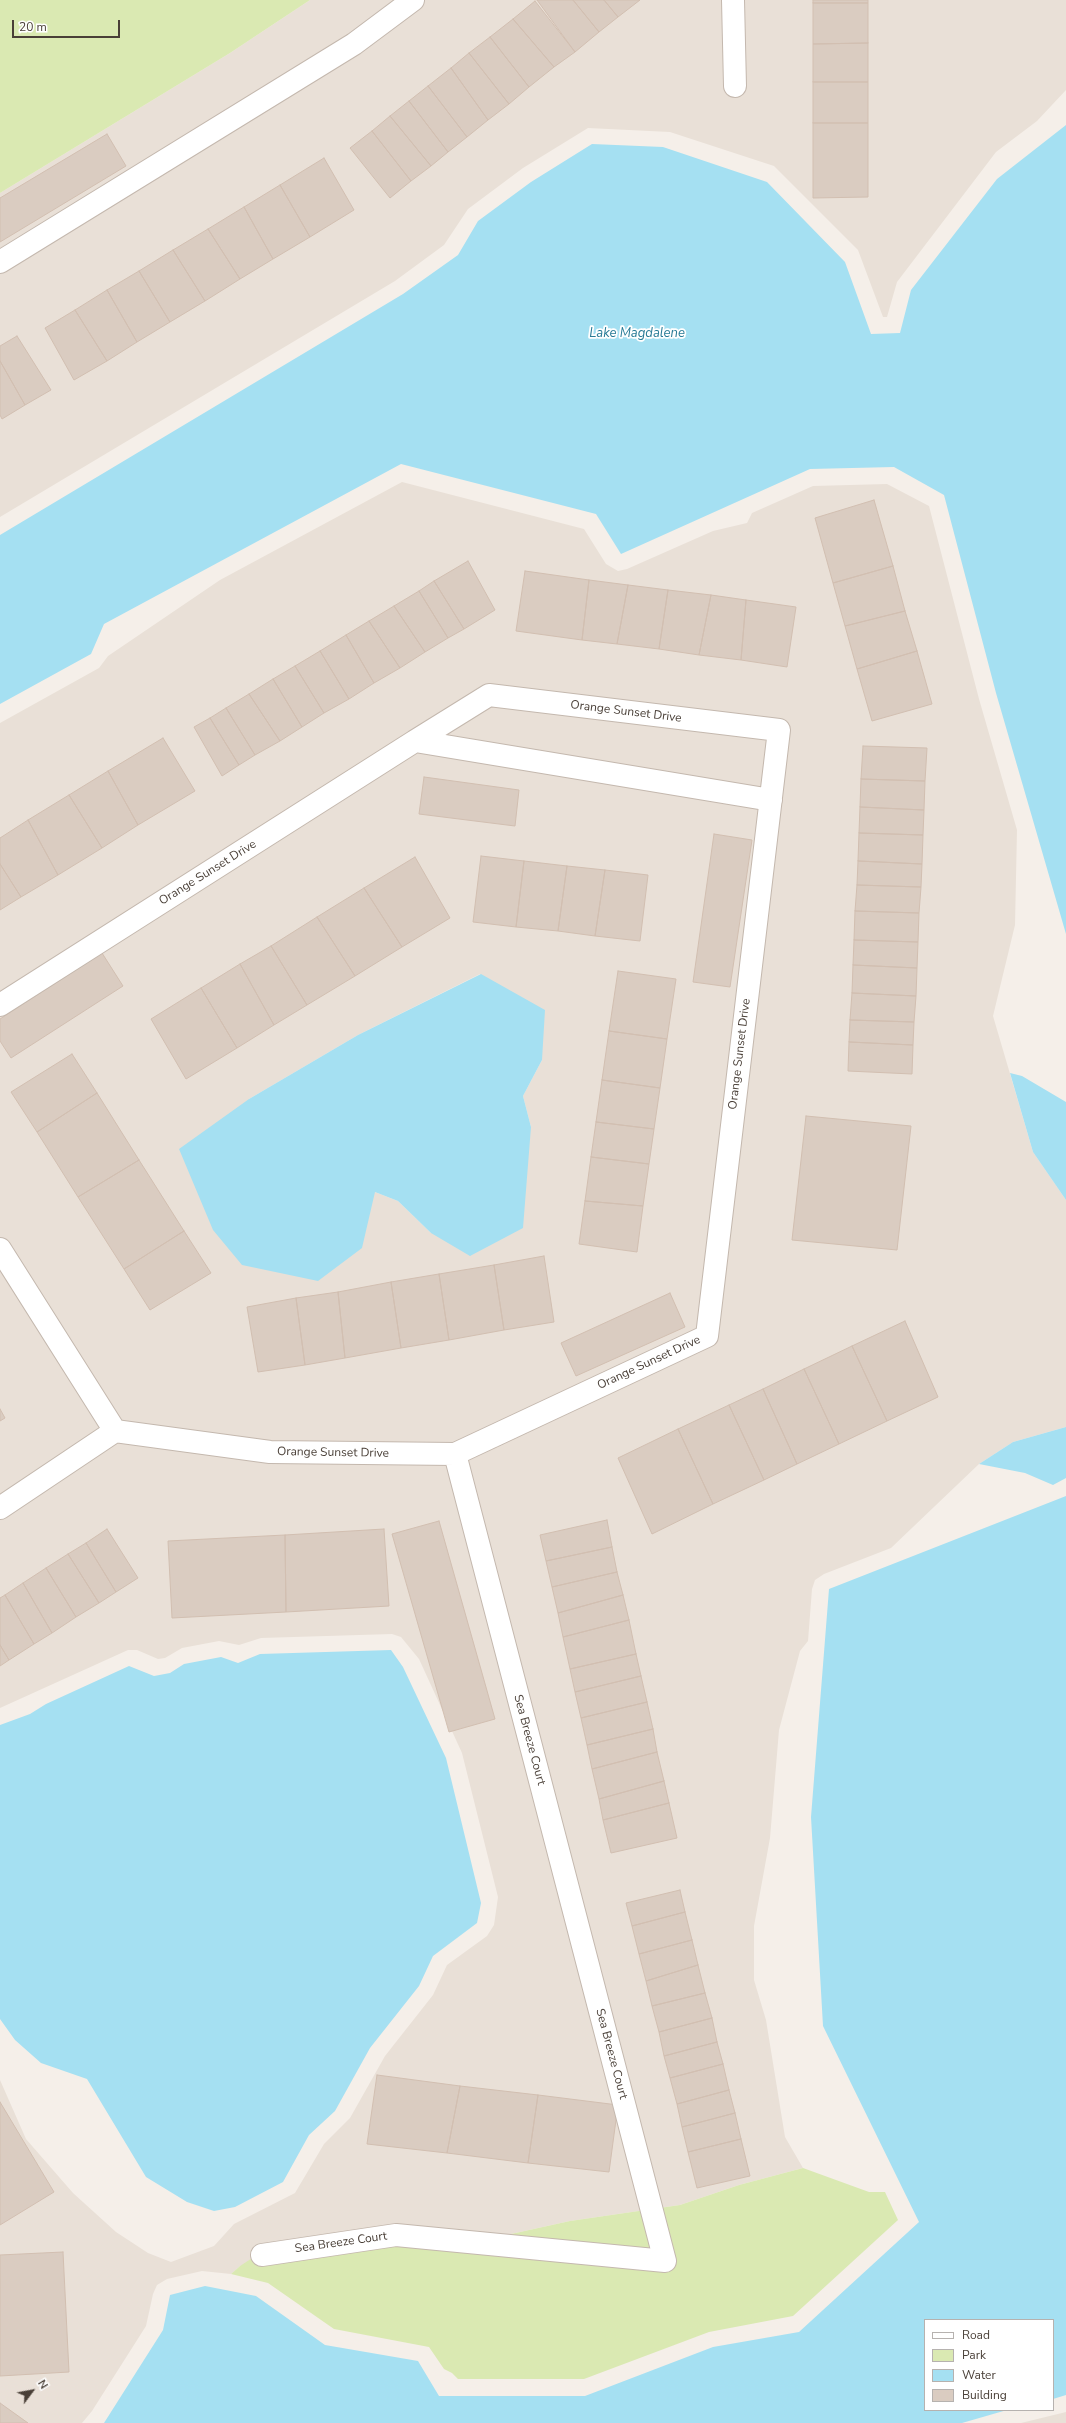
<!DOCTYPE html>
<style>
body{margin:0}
#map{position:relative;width:1066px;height:2423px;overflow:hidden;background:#f5efe9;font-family:"Nunito Sans",sans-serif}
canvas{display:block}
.legend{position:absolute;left:924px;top:2319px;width:130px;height:92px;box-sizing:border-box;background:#fff;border:1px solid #b6b2af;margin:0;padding:5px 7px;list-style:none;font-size:12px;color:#493f37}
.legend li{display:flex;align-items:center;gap:8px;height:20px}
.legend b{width:20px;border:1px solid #b6b2af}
.north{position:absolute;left:12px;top:2371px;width:40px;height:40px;-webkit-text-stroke:3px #fff;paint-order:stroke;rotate:58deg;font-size:11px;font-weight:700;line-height:16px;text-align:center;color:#493f37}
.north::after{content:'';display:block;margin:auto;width:14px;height:18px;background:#493f37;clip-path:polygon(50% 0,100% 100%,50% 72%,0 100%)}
.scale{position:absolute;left:12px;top:20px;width:108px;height:18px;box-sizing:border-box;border:2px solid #493f37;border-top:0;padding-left:5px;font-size:12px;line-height:14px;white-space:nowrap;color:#493f37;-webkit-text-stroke:3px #fff;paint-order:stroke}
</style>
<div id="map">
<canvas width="1066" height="2423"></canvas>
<ul class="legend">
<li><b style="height:5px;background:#fff"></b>Road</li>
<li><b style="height:11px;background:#dae9b2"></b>Park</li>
<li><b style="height:11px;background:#a5e0f2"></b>Water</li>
<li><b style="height:11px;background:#daccc1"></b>Building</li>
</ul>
<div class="north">N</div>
<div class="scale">20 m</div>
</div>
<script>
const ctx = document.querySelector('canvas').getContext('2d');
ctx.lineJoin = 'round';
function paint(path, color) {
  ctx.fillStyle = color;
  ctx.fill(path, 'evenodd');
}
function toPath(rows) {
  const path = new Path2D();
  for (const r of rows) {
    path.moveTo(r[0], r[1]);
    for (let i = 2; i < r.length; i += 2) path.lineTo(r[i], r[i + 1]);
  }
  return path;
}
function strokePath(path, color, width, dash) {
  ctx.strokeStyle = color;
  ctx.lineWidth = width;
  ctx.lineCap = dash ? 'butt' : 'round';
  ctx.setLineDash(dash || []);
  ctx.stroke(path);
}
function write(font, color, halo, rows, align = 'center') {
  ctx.font = font + ' "Nunito Sans",sans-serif';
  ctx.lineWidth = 3.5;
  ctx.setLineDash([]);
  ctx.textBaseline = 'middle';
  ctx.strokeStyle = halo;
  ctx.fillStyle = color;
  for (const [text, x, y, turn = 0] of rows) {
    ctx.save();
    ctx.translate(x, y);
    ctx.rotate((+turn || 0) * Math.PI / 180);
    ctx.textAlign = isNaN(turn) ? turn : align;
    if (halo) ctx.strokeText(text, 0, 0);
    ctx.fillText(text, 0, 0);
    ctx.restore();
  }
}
const residential = toPath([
 [310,0,1066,0,1066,90,1037,121,996,152,897,282,887,317,883,317,858,250,774,166,670,132,588,128,523,168,468,209,444,245,395,281,0,517,0,193,230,53],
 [402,482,584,529,606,564,618,571,627,569,713,531,747,523,752,513,813,486,887,484,929,506,979,699,1017,830,1015,925,993,1016,1033,1152,1066,1200,1066,1427,1013,1442,979,1464,891,1548,824,1574,815,1580,812,1589,808,1641,800,1651,779,1730,770,1838,754,1926,754,1980,766,2020,785,2137,803,2168,739,2185,680,2205,570,2221,502,2236,240,2266,231,2274,202,2271,167,2279,157,2285,153,2294,146,2326,92,2411,82,2423,0,2423,0,2080,26,2139,73,2193,116,2232,148,2253,171,2262,214,2246,234,2224,295,2193,324,2144,350,2118,385,2056,433,1995,447,1965,487,1936,494,1925,498,1897,462,1753,419,1659,401,1637,392,1634,261,1638,239,1645,219,1641,182,1648,165,1658,158,1659,137,1650,128,1650,0,1708,0,723,99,668,108,656,220,580],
 [480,974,542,1060,523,1096,531,1127,431,1233,398,1201,375,1192,249,1099,358,1035],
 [1066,2412,1066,2423,1021,2423]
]);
const green = toPath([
 [0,0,310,0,230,53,0,193],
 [803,2168,869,2192,885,2192,898,2220,793,2316,709,2332,584,2379,458,2379,452,2373,444,2369,429,2347,334,2329,268,2283,231,2274,240,2266,277,2242,502,2236,570,2221,680,2205,739,2185]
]);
const water = toPath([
 [1066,125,1066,934,996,693,944,495,894,467,810,469,621,554,596,514,401,464,104,624,91,654,0,704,0,535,403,294,458,255,478,221,531,182,592,144,663,147,767,182,845,262,871,334,900,333,911,290,997,179],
 [481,974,545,1010,542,1060,523,1096,531,1127,523,1228,470,1256,431,1233,398,1201,375,1192,362,1248,318,1281,242,1265,213,1230,179,1149,249,1099,358,1035],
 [1010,1073,1022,1076,1066,1102,1066,1200,1033,1152],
 [1066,1427,1066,1478,1053,1485,1025,1473,979,1464,1013,1442],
 [1066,1496,1066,2395,1053,2399,1053,2320,925,2320,925,2410,1007,2410,962,2423,104,2423,163,2330,170,2295,205,2286,256,2296,325,2345,418,2361,439,2396,585,2396,713,2347,799,2332,919,2222,823,2026,811,1817,829,1589],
 [391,1650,403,1667,446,1758,481,1903,477,1923,433,1956,419,1986,370,2048,335,2111,309,2135,283,2182,235,2207,214,2211,187,2202,146,2177,87,2079,41,2063,15,2040,0,2019,0,1725,30,1714,46,1704,129,1666,154,1676,170,1673,184,1664,221,1657,238,1663,260,1654]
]);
const building = toPath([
 [537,0,573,0,599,32,575,52,537,0],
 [573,0,604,0,618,17,599,32,573,0],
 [604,0,640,0,618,17,604,0],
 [813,0,868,0,868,3,813,3,813,0],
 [535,1,575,52,554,67,513,19,535,1],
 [813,3,868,3,868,43,813,44,813,3],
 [513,19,554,67,529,87,490,37,513,19],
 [490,37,529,87,509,104,469,53,490,37],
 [868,43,868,82,813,82,813,44,868,43],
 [469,53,509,104,488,120,451,68,469,53],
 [451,68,488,120,467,137,428,86,451,68],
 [813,82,868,82,868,123,813,123,813,82],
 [428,86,467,137,448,152,409,101,428,86],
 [409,101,448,152,431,166,390,116,409,101],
 [390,116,431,166,411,181,372,131,390,116],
 [813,123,868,123,868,197,813,198,813,123],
 [372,131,411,181,390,198,350,148,372,131],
 [107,134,126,166,0,242,0,198,107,134],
 [324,158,354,210,310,237,280,185,324,158],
 [280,185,310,237,273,259,244,207,280,185],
 [244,207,273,259,240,279,208,229,244,207],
 [208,229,240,279,205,301,173,250,208,229],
 [173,250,205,301,170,322,139,271,173,250],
 [139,271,170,322,137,342,107,290,139,271],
 [107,290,137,342,107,361,75,310,107,290],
 [75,310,107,361,74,380,45,328,75,310],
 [17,336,51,390,25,405,0,361,0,346,17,336],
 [0,361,25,405,2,419,0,415,0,361],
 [874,500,893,566,833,583,815,518,874,500],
 [468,561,495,610,464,629,434,581,468,561],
 [893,566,905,611,845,626,833,583,893,566],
 [525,571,589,580,582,640,516,631,525,571],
 [589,580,628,585,617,644,582,640,589,580],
 [434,581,464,629,448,638,419,591,434,581],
 [628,585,668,590,659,649,617,644,628,585],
 [668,590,711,595,699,655,659,649,668,590],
 [419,591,448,638,425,652,394,606,419,591],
 [711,595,746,600,741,660,699,655,711,595],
 [746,600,796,607,787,667,741,660,746,600],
 [394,606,425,652,400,668,369,621,394,606],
 [905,611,917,651,857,669,845,626,905,611],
 [369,621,400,668,374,683,346,635,369,621],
 [346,635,374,683,349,699,320,651,346,635],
 [320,651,349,699,324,713,295,666,320,651],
 [917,651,932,704,872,721,857,669,917,651],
 [295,666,324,713,302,727,273,679,295,666],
 [273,679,302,727,280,741,249,694,273,679],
 [249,694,280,741,255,755,226,708,249,694],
 [226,708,255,755,239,765,210,718,226,708],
 [210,718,239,765,222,776,194,727,210,718],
 [163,738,195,791,138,825,108,771,163,738],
 [863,746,927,748,925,781,861,779,863,746],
 [108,771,138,825,102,848,69,795,108,771],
 [424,777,519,790,515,826,419,814,424,777],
 [861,779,925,781,924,810,860,807,861,779],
 [69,795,102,848,58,875,28,820,69,795],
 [860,807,924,810,923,835,859,833,860,807],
 [28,820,58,875,21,897,0,864,0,838,28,820],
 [859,833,923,835,922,864,858,861,859,833],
 [714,834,752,840,730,987,693,982,714,834],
 [481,856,524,861,516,927,473,922,481,856],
 [415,857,450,918,402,947,364,888,415,857],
 [524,861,567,866,558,931,516,927,524,861],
 [858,861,922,864,921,887,857,885,858,861],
 [0,864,21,897,0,910,0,864],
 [567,866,605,870,595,936,558,931,567,866],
 [605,870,648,875,640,941,595,936,605,870],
 [857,885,921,887,919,913,855,911,857,885],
 [364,888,402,947,355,976,317,917,364,888],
 [855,911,919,913,918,942,854,940,855,911],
 [317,917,355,976,307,1005,271,946,317,917],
 [854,940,918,942,917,968,853,965,854,940],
 [271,946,307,1005,274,1025,240,964,271,946],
 [102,953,123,986,11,1058,0,1041,0,1019,102,953],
 [240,964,274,1025,237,1048,201,988,240,964],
 [853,965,917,968,916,996,852,993,853,965],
 [618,971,676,979,667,1039,609,1031,618,971],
 [201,988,237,1048,186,1079,151,1019,201,988],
 [852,993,916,996,914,1022,850,1020,852,993],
 [850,1020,914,1022,913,1045,849,1042,850,1020],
 [609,1031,667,1039,660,1088,602,1080,609,1031],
 [849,1042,913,1045,912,1074,848,1071,849,1042],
 [72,1054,97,1093,37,1132,11,1092,72,1054],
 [602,1080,660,1088,654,1129,596,1122,602,1080],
 [97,1093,139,1160,78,1197,37,1132,97,1093],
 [806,1116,911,1126,897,1250,792,1240,806,1116],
 [596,1122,654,1129,649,1164,591,1157,596,1122],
 [591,1157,649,1164,643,1206,585,1201,591,1157],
 [139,1160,184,1231,124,1269,78,1197,139,1160],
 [585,1201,643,1206,637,1252,579,1244,585,1201],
 [184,1231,211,1273,150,1310,124,1269,184,1231],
 [544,1256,554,1322,504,1330,494,1265,544,1256],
 [494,1265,504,1330,449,1340,439,1274,494,1265],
 [439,1274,449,1340,401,1348,391,1282,439,1274],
 [391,1282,401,1348,345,1358,338,1292,391,1282],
 [338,1292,345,1358,305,1365,296,1298,338,1292],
 [670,1293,685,1327,576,1376,561,1343,670,1293],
 [296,1298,305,1365,258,1372,247,1307,296,1298],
 [905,1321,938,1397,887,1421,852,1346,905,1321],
 [852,1346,887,1421,839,1444,804,1369,852,1346],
 [804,1369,839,1444,797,1464,763,1389,804,1369],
 [763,1389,797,1464,764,1480,729,1405,763,1389],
 [729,1405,764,1480,713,1504,678,1429,729,1405],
 [0,1409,5,1418,0,1421,0,1409],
 [678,1429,713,1504,652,1534,618,1458,678,1429],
 [607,1520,612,1547,546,1561,540,1535,607,1520],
 [439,1521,495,1719,449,1732,392,1534,439,1521],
 [107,1529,138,1578,116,1592,86,1543,107,1529],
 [384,1529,389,1606,286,1612,285,1535,384,1529],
 [285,1535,286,1612,172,1618,168,1541,285,1535],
 [86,1543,116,1592,99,1603,68,1554,86,1543],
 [612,1547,617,1572,552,1587,546,1561,612,1547],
 [68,1554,99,1603,76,1617,46,1568,68,1554],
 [46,1568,76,1617,52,1633,23,1583,46,1568],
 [617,1572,623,1595,558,1613,552,1587,617,1572],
 [23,1583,52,1633,34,1644,5,1595,23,1583],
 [5,1595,34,1644,9,1660,0,1645,0,1598,5,1595],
 [623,1595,629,1620,563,1637,558,1613,623,1595],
 [629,1620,636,1654,570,1669,563,1637,629,1620],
 [0,1645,9,1660,0,1666,0,1645],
 [636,1654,641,1676,575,1692,570,1669,636,1654],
 [641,1676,647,1702,581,1718,575,1692,641,1676],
 [647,1702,653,1729,587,1745,581,1718,647,1702],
 [653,1729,657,1752,592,1769,587,1745,653,1729],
 [657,1752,664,1781,599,1799,592,1769,657,1752],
 [664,1781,669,1803,603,1820,599,1799,664,1781],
 [669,1803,677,1838,611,1853,603,1820,669,1803],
 [680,1890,685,1912,632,1926,626,1903,680,1890],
 [685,1912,692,1940,639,1954,632,1926,685,1912],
 [692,1940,698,1965,646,1981,639,1954,692,1940],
 [698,1965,705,1993,652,2006,646,1981,698,1965],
 [705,1993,712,2018,659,2032,652,2006,705,1993],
 [712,2018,717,2042,664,2056,659,2032,712,2018],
 [717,2042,723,2064,670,2078,664,2056,717,2042],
 [723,2064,729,2090,677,2104,670,2078,723,2064],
 [377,2075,460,2086,447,2153,367,2144,377,2075],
 [460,2086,538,2095,528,2163,447,2153,460,2086],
 [729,2090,735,2113,682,2127,677,2104,729,2090],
 [538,2095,618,2105,609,2172,528,2163,538,2095],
 [0,2102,54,2192,0,2225,0,2102],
 [735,2113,741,2139,688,2152,682,2127,735,2113],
 [741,2139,750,2176,697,2188,688,2152,741,2139],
 [63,2252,69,2372,0,2376,0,2255,63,2252],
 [0,2403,28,2423,0,2423,0,2403]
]);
const minor = toPath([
 [733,0,735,86],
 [0,262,354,44,413,0],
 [0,1005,415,741],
 [0,1249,115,1431],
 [0,1508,115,1431,270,1452,455,1454,707,1336,779,730,489,695,415,741,771,800],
 [262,2255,396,2235,665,2261,455,1454]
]);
const streetNames = [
 ["Orange Sunset Drive",626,712,7],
 ["Orange Sunset Drive",208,873,-32],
 ["Orange Sunset Drive",740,1054,-83],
 ["Orange Sunset Drive",649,1363,-25],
 ["Orange Sunset Drive",333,1453,1],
 ["Sea Breeze Court",529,1740,75],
 ["Sea Breeze Court",611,2054,75],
 ["Sea Breeze Court",341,2243,-8]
];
const waterNames = [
 ["Lake Magdalene",637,334]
];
paint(residential, '#e9e0d7');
paint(green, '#dae9b2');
paint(water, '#a5e0f2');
paint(building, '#daccc1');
strokePath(building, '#d2bfb1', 1);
strokePath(minor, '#c4b8ae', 24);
strokePath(minor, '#fff', 22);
write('12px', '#493f37', '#fff', streetNames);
write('italic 13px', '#287b96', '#fff', waterNames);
</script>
